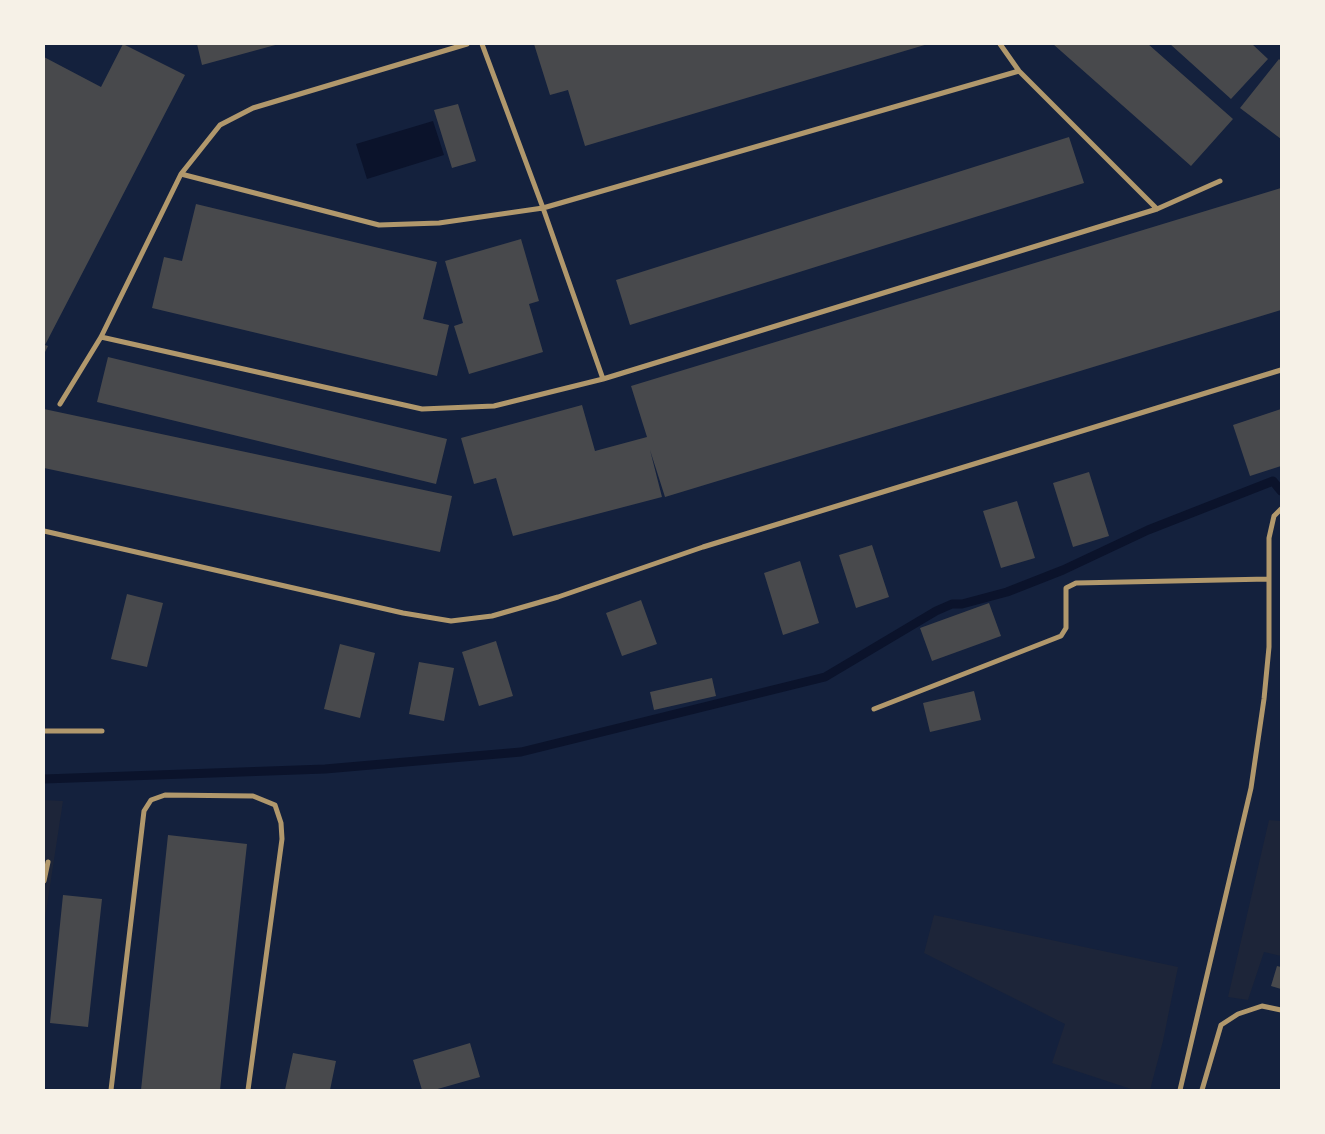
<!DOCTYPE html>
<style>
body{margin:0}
#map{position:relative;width:1325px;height:1134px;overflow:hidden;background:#14213d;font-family:"Exo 2",sans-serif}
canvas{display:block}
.frame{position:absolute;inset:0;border:45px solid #f6f1e7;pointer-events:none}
</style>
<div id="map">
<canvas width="1325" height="1134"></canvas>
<div class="frame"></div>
</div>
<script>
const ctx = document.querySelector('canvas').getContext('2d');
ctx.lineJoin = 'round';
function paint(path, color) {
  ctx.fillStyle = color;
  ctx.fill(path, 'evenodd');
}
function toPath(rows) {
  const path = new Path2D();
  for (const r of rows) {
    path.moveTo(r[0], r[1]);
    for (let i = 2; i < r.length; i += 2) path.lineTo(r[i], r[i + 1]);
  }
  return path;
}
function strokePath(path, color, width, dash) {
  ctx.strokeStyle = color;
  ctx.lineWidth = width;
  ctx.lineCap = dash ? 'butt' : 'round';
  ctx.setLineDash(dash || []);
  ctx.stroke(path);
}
const green = toPath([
 [44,800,63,801,44,925],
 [1269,820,1281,821,1281,956,1264,952,1248,1000,1228,997],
 [934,915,1178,967,1163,1041,1150,1090,1134,1090,1052,1063,1065,1024,924,953]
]);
const water = toPath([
 [433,121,444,155,367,179,356,144]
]);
const stream = toPath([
 [44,779,325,769,521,752,825,677,936,611,952,604,962,604,1007,592,1063,570,1148,530,1273,481,1281,491]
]);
const building = toPath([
 [123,44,185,75,45,345,48,346,44,354,44,57,101,87],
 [197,44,279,44,202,65],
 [534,44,928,44,585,146,568,90,550,95],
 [1053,44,1148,44,1233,119,1191,166],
 [1170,44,1252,44,1268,59,1231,99],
 [1279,59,1281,61,1281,139,1240,108],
 [458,104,476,161,452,168,434,110],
 [1069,137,1084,183,630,325,616,280],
 [1281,188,1281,310,665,497,650,450,662,497,513,536,496,478,474,484,461,438,582,405,595,451,647,437,631,386],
 [196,204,437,262,423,319,449,325,437,376,152,308,164,257,182,261],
 [521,239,539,301,529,304,543,352,469,374,454,326,463,323,445,261],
 [108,357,447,439,436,484,97,402],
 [44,409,452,496,440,552,44,468],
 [1281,409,1281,466,1250,476,1233,425],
 [1089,472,1109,536,1073,547,1053,483],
 [1017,501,1035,558,1001,568,983,511],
 [872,545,889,597,856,608,839,555],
 [800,561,819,623,783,635,764,573],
 [127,594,163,603,147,667,111,659],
 [641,600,657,644,622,656,606,613],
 [989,603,1001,636,932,661,920,628],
 [496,641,513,696,479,706,462,652],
 [340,644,375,653,360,718,324,709],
 [419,662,454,668,444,721,409,714],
 [712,678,716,696,654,710,650,692],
 [974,691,981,720,930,732,923,703],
 [168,835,247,844,220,1090,141,1090],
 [63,895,102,899,88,1027,50,1023],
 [1277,966,1281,967,1281,989,1271,986],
 [470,1043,480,1077,434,1090,422,1090,413,1060],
 [293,1053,336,1061,330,1090,285,1090]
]);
const minor = toPath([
 [482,44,543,208,603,379],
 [1000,44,1019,71,1157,209],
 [181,174,379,225,439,223,543,208,1019,71],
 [101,337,422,409,494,406,603,379,1157,209,1220,181],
 [60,404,101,337,181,174,220,125,253,108,467,44],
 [44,531,403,613,451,621,492,616,558,597,703,547,1281,370],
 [874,709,1061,636,1066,628,1066,588,1076,583,1269,579],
 [44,731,102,731],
 [44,881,48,862],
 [111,1090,144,811,151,800,165,795,253,796,275,805,281,823,282,839,248,1090],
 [1180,1090,1251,788,1264,699,1269,647,1269,538,1274,516,1281,509],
 [1202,1090,1221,1025,1238,1014,1262,1006,1281,1010]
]);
paint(green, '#1d2539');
paint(water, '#0b132b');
strokePath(stream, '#0b132b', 9);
paint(building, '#48494c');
strokePath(minor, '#b1986c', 5);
</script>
